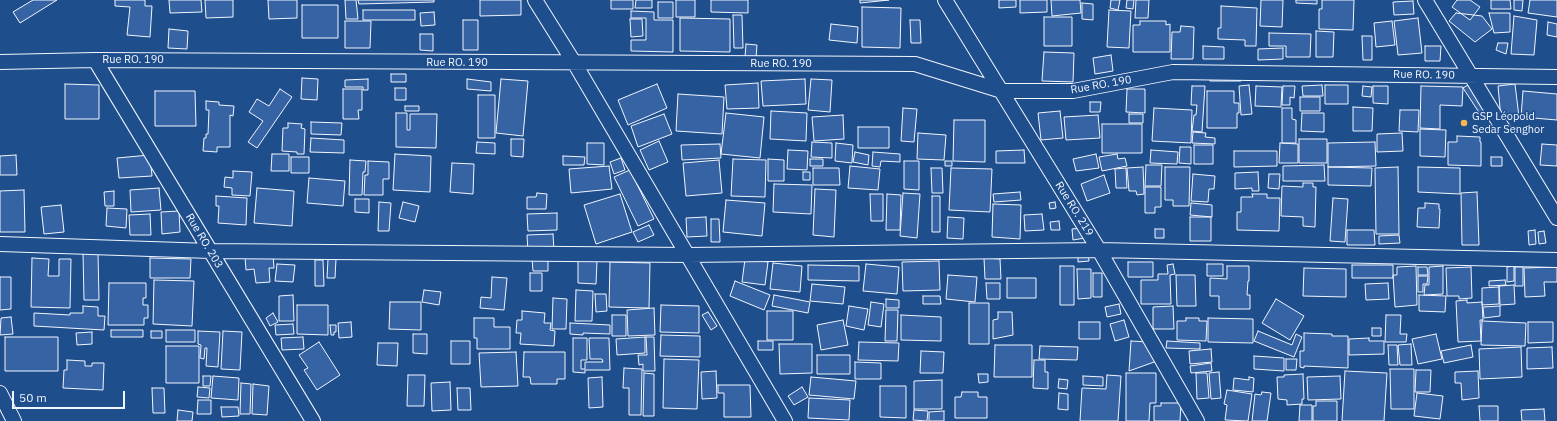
<!DOCTYPE html>
<meta charset="utf-8">
<style>
body{margin:0}
#map{position:relative;width:1557px;height:421px;overflow:hidden;background:#1f4e8c;font-family:"IBM Plex Sans",sans-serif}
canvas{display:block}
.scale{position:absolute;left:12px;top:391px;width:113px;height:18px;box-sizing:border-box;border:2px solid #f2f6ff;border-top:0;padding-left:5px;font-size:12px;line-height:14px;white-space:nowrap;color:#f2f6ff;-webkit-text-stroke:3px #1f4e8c;paint-order:stroke}
</style>
<div id="map">
<canvas width="1557" height="421"></canvas>
<div class="scale">50 m</div>
</div>
<script>
const ctx = document.querySelector('canvas').getContext('2d');
ctx.lineJoin = 'round';
function paint(path, color) {
  ctx.fillStyle = color;
  ctx.fill(path, 'evenodd');
}
function toPath(rows) {
  const path = new Path2D();
  for (const r of rows) {
    path.moveTo(r[0], r[1]);
    for (let i = 2; i < r.length; i += 2) path.lineTo(r[i], r[i + 1]);
  }
  return path;
}
function strokePath(path, color, width, dash) {
  ctx.strokeStyle = color;
  ctx.lineWidth = width;
  ctx.lineCap = dash ? 'butt' : 'round';
  ctx.setLineDash(dash || []);
  ctx.stroke(path);
}
function write(font, color, halo, rows, align = 'center') {
  ctx.font = font + ' "IBM Plex Sans",sans-serif';
  ctx.lineWidth = 3;
  ctx.setLineDash([]);
  ctx.textBaseline = 'middle';
  ctx.strokeStyle = halo;
  ctx.fillStyle = color;
  for (const [text, x, y, turn = 0] of rows) {
    ctx.save();
    ctx.translate(x, y);
    ctx.rotate((+turn || 0) * Math.PI / 180);
    ctx.textAlign = isNaN(turn) ? turn : align;
    if (halo) ctx.strokeText(text, 0, 0);
    ctx.fillText(text, 0, 0);
    ctx.restore();
  }
}
const building = toPath([
 [33,0,57,0,20,23,13,12,33,0],
 [115,0,145,0,145,6,152,6,150,37,127,35,130,7,115,6,115,0],
 [169,0,201,0,202,12,170,13,169,0],
 [205,0,233,0,233,17,206,18,205,0],
 [268,0,297,0,297,18,269,19,268,0],
 [345,0,356,0,358,19,346,19,345,0],
 [358,0,434,0,434,2,359,4,358,0],
 [480,0,521,0,521,15,480,16,480,0],
 [611,0,633,0,633,9,611,9,611,0],
 [636,0,652,0,652,8,635,8,636,0],
 [676,0,695,0,695,17,676,17,676,0],
 [711,0,748,0,748,13,711,12,711,0],
 [860,0,889,0,860,3,860,0],
 [999,0,1016,0,1016,7,999,8,999,0],
 [1020,0,1047,0,1047,12,1020,13,1020,0],
 [1051,0,1080,0,1081,13,1052,16,1051,0],
 [1111,0,1120,0,1118,10,1110,8,1111,0],
 [1127,0,1134,0,1133,9,1126,8,1127,0],
 [1136,0,1149,0,1148,18,1135,18,1136,0],
 [1261,0,1283,0,1282,27,1260,26,1261,0],
 [1296,0,1317,0,1317,4,1296,3,1296,0],
 [1322,0,1354,0,1353,30,1319,29,1319,9,1322,9,1322,0],
 [1457,0,1470,0,1480,7,1470,20,1452,7,1457,0],
 [1491,0,1510,0,1511,9,1491,9,1491,0],
 [1514,0,1523,0,1522,11,1514,10,1514,0],
 [1530,0,1557,0,1557,17,1528,13,1530,0],
 [1413,1,1414,14,1394,15,1393,2,1413,1],
 [658,2,673,2,673,18,658,18,658,2],
 [1082,3,1093,4,1093,20,1082,19,1082,3],
 [302,5,338,5,338,38,302,38,302,5],
 [1221,6,1257,8,1256,46,1245,46,1245,40,1218,39,1218,28,1221,28,1221,6],
 [862,7,901,8,900,48,862,47,862,7],
 [363,10,415,10,415,20,363,20,363,10],
 [1109,10,1131,11,1129,48,1107,47,1109,10],
 [631,11,654,12,654,20,673,20,673,52,631,51,631,40,646,40,646,18,631,18,631,11],
 [434,12,435,25,421,26,420,13,434,12],
 [1456,13,1482,16,1492,29,1475,42,1449,21,1456,13],
 [1489,13,1510,13,1510,32,1494,33,1489,13],
 [733,15,742,15,743,48,734,48,733,15],
 [1514,16,1537,20,1534,55,1511,54,1514,16],
 [1044,17,1072,17,1072,46,1044,46,1044,17],
 [680,18,730,19,730,52,680,51,680,18],
 [1418,18,1422,53,1398,55,1394,21,1418,18],
 [630,19,642,19,643,36,631,37,630,19],
 [463,20,478,20,478,50,463,50,463,20],
 [910,20,920,20,921,43,911,43,910,20],
 [345,21,371,21,370,48,345,48,345,21],
 [1140,21,1166,21,1166,25,1170,24,1170,52,1133,52,1133,25,1140,25,1140,21],
 [1392,21,1395,45,1376,47,1374,23,1392,21],
 [1548,22,1557,24,1557,37,1547,35,1548,22],
 [831,24,858,27,857,43,829,40,831,24],
 [1181,26,1194,27,1193,59,1171,59,1172,32,1180,32,1181,26],
 [169,29,188,31,187,49,168,48,169,29],
 [1316,31,1334,32,1333,57,1316,57,1316,31],
 [1269,33,1311,34,1310,57,1286,57,1286,46,1269,46,1269,33],
 [420,34,433,34,433,51,420,50,420,34],
 [1362,36,1372,36,1372,60,1363,60,1362,36],
 [1498,43,1508,43,1506,54,1496,50,1498,43],
 [746,44,757,45,756,58,745,57,746,44],
 [1203,46,1224,47,1224,59,1203,59,1203,46],
 [1425,46,1441,46,1440,61,1425,61,1425,46],
 [1283,48,1283,59,1258,60,1258,49,1283,48],
 [1044,52,1074,53,1073,82,1042,81,1044,52],
 [1111,55,1113,71,1095,74,1093,58,1111,55],
 [391,74,406,74,406,82,391,82,391,74],
 [1210,75,1241,75,1241,81,1210,81,1210,75],
 [302,78,318,79,317,100,301,99,302,78],
 [368,79,368,90,363,90,363,87,345,87,345,80,368,79],
 [467,79,491,82,491,91,467,89,467,79],
 [501,79,528,81,523,136,496,133,501,79],
 [805,79,806,104,763,106,761,81,805,79],
 [811,79,832,80,830,112,808,110,811,79],
 [758,83,759,108,727,109,725,85,758,83],
 [65,84,99,85,99,119,65,119,65,84],
 [657,84,667,108,628,125,618,100,657,84],
 [1515,84,1519,117,1501,119,1498,86,1515,84],
 [1249,85,1252,114,1241,115,1239,86,1249,85],
 [1322,85,1323,96,1303,96,1302,86,1322,85],
 [1325,85,1348,85,1348,104,1325,104,1325,85],
 [1468,85,1486,115,1482,117,1463,88,1468,85],
 [1192,86,1205,86,1202,132,1192,131,1194,115,1196,115,1197,105,1191,105,1192,86],
 [1256,86,1282,87,1281,107,1255,106,1256,86],
 [1283,86,1295,86,1294,98,1290,97,1290,105,1282,105,1283,86],
 [1363,86,1372,87,1371,97,1362,96,1363,86],
 [1373,86,1388,86,1388,104,1373,103,1373,86],
 [1421,86,1463,87,1462,106,1440,105,1440,129,1420,128,1421,86],
 [395,88,406,88,406,100,395,100,395,88],
 [280,89,292,97,257,148,248,142,263,121,249,112,257,99,269,106,280,89],
 [343,89,362,89,362,110,358,110,359,119,343,119,343,89],
 [1127,89,1145,89,1145,113,1126,112,1127,89],
 [155,91,195,91,196,126,155,126,155,91],
 [1207,91,1234,91,1234,103,1239,103,1239,113,1237,113,1237,128,1207,128,1207,91],
 [1523,91,1557,94,1557,120,1521,117,1523,91],
 [678,94,724,97,722,134,676,131,678,94],
 [478,95,495,95,495,138,478,138,478,95],
 [1300,97,1320,97,1320,111,1300,111,1300,97],
 [206,101,219,102,219,105,234,106,233,116,230,115,230,147,217,147,217,152,203,151,204,138,206,138,206,134,208,134,209,110,206,110,206,101],
 [1090,102,1101,102,1100,112,1090,112,1090,102],
 [405,106,419,106,419,111,405,111,405,106],
 [1353,107,1373,108,1372,131,1353,131,1353,107],
 [903,108,917,109,914,142,901,141,903,108],
 [1154,108,1192,110,1191,143,1152,141,1154,108],
 [1282,108,1292,108,1292,119,1296,120,1296,143,1282,143,1282,108],
 [1400,110,1419,110,1418,132,1399,131,1400,110],
 [771,111,807,113,806,141,770,139,771,111],
 [1060,111,1063,138,1041,140,1038,113,1060,111],
 [396,113,407,113,407,130,410,130,410,114,437,114,436,148,396,147,396,113],
 [726,113,764,117,760,158,721,154,726,113],
 [1302,113,1324,113,1324,132,1301,131,1302,113],
 [664,114,672,134,638,147,631,126,664,114],
 [1129,114,1143,114,1143,123,1129,123,1129,114],
 [843,115,844,139,814,141,812,117,843,115],
 [1098,115,1100,138,1066,140,1064,117,1098,115],
 [954,120,985,120,985,162,953,161,954,120],
 [311,122,342,123,341,135,311,134,311,122],
 [288,123,302,124,301,128,305,129,304,154,297,154,297,152,282,151,283,128,288,128,288,123],
 [1102,124,1142,124,1142,153,1102,153,1102,124],
 [858,127,889,127,889,148,858,148,858,127],
 [1420,129,1446,130,1445,157,1420,156,1420,129],
 [1193,132,1206,133,1205,137,1215,138,1215,144,1192,143,1193,132],
 [918,133,946,135,944,160,917,159,918,133],
 [1402,133,1403,151,1377,152,1377,134,1402,133],
 [1457,136,1480,137,1480,142,1481,142,1481,166,1448,165,1448,142,1457,142,1457,136],
 [311,138,344,140,344,153,310,152,311,138],
 [511,139,524,139,523,157,511,156,511,139],
 [1299,139,1327,139,1327,163,1299,163,1299,139],
 [659,141,668,162,649,170,640,150,659,141],
 [477,142,495,143,495,154,476,153,477,142],
 [812,142,832,143,832,158,811,157,812,142],
 [1375,142,1376,166,1328,167,1328,143,1375,142],
 [587,143,604,143,604,165,587,164,587,143],
 [836,143,853,145,852,163,835,161,836,143],
 [1280,143,1298,144,1298,163,1279,163,1280,143],
 [720,144,721,158,682,160,681,145,720,144],
 [1542,144,1557,145,1557,166,1540,165,1542,144],
 [1194,145,1213,145,1213,164,1194,164,1194,145],
 [1180,147,1191,147,1191,164,1179,163,1180,147],
 [788,150,808,151,807,170,787,169,788,150],
 [1024,150,1025,163,996,163,996,151,1024,150],
 [1151,150,1178,152,1177,164,1150,163,1151,150],
 [1234,151,1277,151,1277,166,1234,167,1234,151],
 [855,152,869,155,868,165,853,162,855,152],
 [873,152,900,154,900,162,881,161,880,167,872,166,873,152],
 [272,154,289,154,289,171,271,171,272,154],
 [395,154,431,156,430,192,393,190,395,154],
 [1096,154,1099,168,1076,171,1073,159,1096,154],
 [1117,154,1118,159,1125,158,1127,166,1102,171,1099,157,1117,154],
 [16,155,17,175,0,175,0,156,16,155],
 [150,155,152,176,119,178,117,158,150,155],
 [563,156,585,157,584,165,563,165,563,156],
 [291,157,309,157,309,173,291,173,291,157],
 [1491,157,1502,157,1502,166,1491,166,1491,157],
 [621,158,625,170,614,174,610,162,621,158],
 [733,159,766,160,765,197,731,196,733,159],
 [768,159,784,160,784,181,768,181,768,159],
 [810,159,823,159,823,166,810,166,810,159],
 [350,160,366,161,365,172,363,172,362,195,349,195,350,160],
 [719,160,722,193,686,196,683,163,719,160],
 [368,161,389,162,389,179,383,179,383,195,364,195,365,175,368,175,368,161],
 [904,161,919,161,919,190,904,189,904,161],
 [945,161,952,161,952,166,945,166,945,161],
 [452,163,474,164,473,194,450,192,452,163],
 [1146,165,1162,165,1161,186,1145,186,1146,165],
 [1324,165,1325,181,1283,181,1283,166,1324,165],
 [609,166,612,189,571,193,569,169,609,166],
 [850,166,880,169,878,190,848,188,850,166],
 [1143,167,1144,194,1137,195,1136,191,1129,191,1127,168,1143,167],
 [1165,167,1190,167,1189,206,1173,206,1173,200,1165,200,1165,167],
 [1328,167,1372,168,1371,186,1328,185,1328,167],
 [1398,167,1399,234,1376,234,1375,168,1398,167],
 [1418,167,1460,168,1460,194,1418,192,1418,167],
 [813,168,839,168,840,185,813,185,813,168],
 [931,168,942,168,943,193,932,193,931,168],
 [951,168,992,169,990,212,949,210,951,168],
 [1126,168,1127,188,1116,188,1115,169,1126,168],
 [630,170,654,219,638,226,614,177,630,170],
 [233,171,252,172,250,196,232,195,232,188,224,187,225,177,233,178,233,171],
 [803,172,810,172,810,180,803,180,803,172],
 [1258,172,1259,191,1252,191,1252,188,1235,189,1235,173,1258,172],
 [1193,174,1215,176,1214,189,1209,189,1208,202,1191,201,1193,174],
 [1269,174,1280,174,1279,189,1268,188,1269,174],
 [1104,175,1110,193,1087,201,1081,184,1104,175],
 [309,178,345,181,343,206,307,203,309,178],
 [1303,183,1313,183,1313,187,1316,187,1315,227,1303,226,1303,217,1281,216,1282,186,1303,187,1303,183],
 [774,184,812,185,811,214,773,212,774,184],
 [1145,187,1161,187,1161,207,1155,207,1155,213,1145,213,1145,187],
 [159,188,161,210,131,212,130,190,159,188],
 [257,188,294,191,292,226,254,223,257,188],
 [815,189,836,190,834,237,813,235,815,189],
 [24,190,25,232,0,232,0,191,24,190],
 [114,191,114,206,105,206,104,192,114,191],
 [1020,192,1021,200,994,202,993,194,1020,192],
 [1477,192,1479,245,1462,245,1461,193,1477,192],
 [537,193,547,194,546,209,527,209,527,197,536,197,537,193],
 [903,193,920,194,917,238,900,236,903,193],
 [620,194,632,232,596,244,584,205,620,194],
 [870,194,883,194,883,221,871,221,870,194],
 [887,194,901,195,900,230,886,230,887,194],
 [1252,194,1267,194,1267,198,1280,198,1279,231,1237,230,1237,212,1241,212,1241,197,1253,197,1252,194],
 [216,196,247,198,246,225,218,223,219,206,216,206,216,196],
 [932,196,940,196,940,232,932,232,932,196],
 [1333,198,1348,199,1345,242,1330,241,1333,198],
 [355,199,369,199,369,213,355,212,355,199],
 [726,200,765,203,762,236,723,232,726,200],
 [379,202,391,203,389,231,378,231,379,202],
 [403,202,419,206,415,222,399,218,403,202],
 [1055,202,1056,208,1050,209,1049,203,1055,202],
 [1191,203,1212,205,1212,217,1190,215,1191,203],
 [1425,203,1439,204,1439,209,1440,209,1439,228,1417,227,1418,208,1425,208,1425,203],
 [993,204,1021,205,1020,239,992,237,993,204],
 [61,205,64,232,44,234,41,207,61,205],
 [107,208,127,209,126,228,106,226,107,208],
 [179,211,180,232,162,234,161,212,179,211],
 [557,213,557,230,528,231,527,214,557,213],
 [150,214,151,235,130,235,129,215,150,214],
 [1042,214,1044,230,1025,231,1024,215,1042,214],
 [706,217,707,236,687,237,686,218,706,217],
 [948,217,964,218,963,239,947,238,948,217],
 [1190,217,1211,217,1211,241,1190,241,1190,217],
 [711,219,719,219,720,242,711,242,711,219],
 [1059,221,1060,230,1051,230,1050,222,1059,221],
 [649,225,654,235,638,242,633,232,649,225],
 [1083,228,1085,238,1073,240,1072,229,1083,228],
 [1155,229,1164,229,1164,238,1155,238,1155,229],
 [1347,230,1374,230,1375,245,1347,245,1347,230],
 [1535,230,1536,244,1529,245,1528,231,1535,230],
 [1544,231,1546,243,1539,244,1538,232,1544,231],
 [553,234,554,251,528,253,527,235,553,234],
 [1399,235,1400,243,1379,244,1379,236,1399,235],
 [1078,251,1088,251,1089,261,1078,262,1078,251],
 [83,253,98,253,99,300,84,300,83,253],
 [273,255,274,268,269,268,270,282,256,283,254,269,246,270,245,257,273,255],
 [32,258,49,259,48,276,59,276,59,259,71,259,70,308,31,307,32,258],
 [150,258,191,259,190,278,150,278,150,258],
 [532,258,548,258,548,271,533,271,532,258],
 [984,258,1000,259,1001,279,985,279,984,258],
 [328,259,336,259,335,278,327,278,328,259],
 [745,259,768,262,765,285,742,282,745,259],
 [315,260,323,260,324,286,315,286,315,260],
 [578,261,597,261,596,284,578,283,578,261],
 [939,261,940,290,903,291,902,262,939,261],
 [610,262,650,263,649,308,609,307,610,262],
 [1128,262,1153,262,1153,277,1128,277,1128,262],
 [773,263,802,266,800,292,770,289,773,263],
 [277,264,295,265,293,282,275,281,277,264],
 [866,264,899,267,897,294,863,291,866,264],
 [1173,264,1175,274,1170,275,1171,304,1141,304,1141,280,1158,280,1158,274,1168,274,1167,265,1173,264],
 [1207,264,1223,264,1223,276,1207,276,1207,264],
 [808,265,859,266,859,281,808,280,808,265],
 [1352,265,1393,265,1393,278,1352,278,1352,265],
 [1060,266,1074,266,1074,305,1060,305,1060,266],
 [1227,266,1249,266,1249,281,1248,281,1247,295,1250,295,1250,309,1219,309,1219,296,1210,296,1210,278,1227,279,1227,266],
 [1416,266,1417,305,1395,307,1393,275,1397,275,1397,267,1416,266],
 [1443,266,1443,294,1424,295,1425,285,1429,285,1429,267,1443,266],
 [1514,266,1514,281,1507,282,1507,267,1514,266],
 [1418,267,1427,267,1428,275,1418,275,1418,267],
 [1471,267,1472,298,1459,299,1459,296,1447,296,1446,268,1471,267],
 [1515,267,1523,267,1523,286,1515,286,1515,267],
 [1557,267,1557,282,1544,282,1545,296,1525,297,1524,268,1557,267],
 [1304,268,1346,269,1346,297,1303,296,1304,268],
 [1077,269,1091,269,1091,298,1078,299,1077,269],
 [530,273,542,273,542,291,530,291,530,273],
 [1093,273,1102,273,1102,297,1093,297,1093,273],
 [948,275,977,277,975,302,946,299,948,275],
 [1176,275,1195,275,1196,306,1177,306,1176,275],
 [1418,276,1428,276,1427,284,1423,284,1423,292,1418,292,1418,276],
 [0,277,11,277,11,309,0,310,0,277],
 [492,277,507,278,504,310,480,308,481,297,491,298,492,277],
 [1007,278,1036,278,1036,298,1007,298,1007,278],
 [154,280,194,281,192,326,153,324,154,280],
 [1505,280,1506,285,1489,286,1489,281,1505,280],
 [735,281,770,295,764,310,730,296,735,281],
 [109,283,146,283,146,298,143,298,143,305,148,305,148,318,144,318,144,325,108,325,109,283],
 [986,283,1000,283,1000,299,987,299,986,283],
 [1388,283,1389,299,1366,300,1365,284,1388,283],
 [812,284,845,287,843,304,810,301,812,284],
 [1514,285,1515,304,1500,305,1499,286,1514,285],
 [1499,287,1499,304,1482,305,1482,288,1499,287],
 [424,290,441,292,439,305,422,302,424,290],
 [576,290,593,291,592,321,575,321,576,290],
 [595,294,606,294,607,311,596,312,595,294],
 [293,295,294,321,279,321,279,296,293,295],
 [774,295,810,302,808,313,772,306,774,295],
 [1419,295,1446,296,1445,312,1419,311,1419,295],
 [923,296,940,296,941,304,923,304,923,296],
 [553,298,567,299,566,329,552,329,553,298],
 [886,299,899,300,899,308,886,308,886,299],
 [1276,299,1304,316,1290,340,1262,323,1276,299],
 [1467,300,1467,303,1482,302,1483,320,1480,320,1481,341,1458,342,1456,301,1467,300],
 [390,302,421,302,421,330,389,329,390,302],
 [871,302,884,304,881,327,868,325,871,302],
 [969,303,989,303,989,344,969,344,969,303],
 [1119,304,1121,314,1107,317,1105,307,1119,304],
 [297,305,328,305,328,335,297,334,297,305],
 [661,305,699,306,699,333,660,332,661,305],
 [83,306,98,307,98,316,105,316,104,330,34,326,34,313,70,315,70,313,83,313,83,306],
 [849,306,868,309,864,330,846,326,849,306],
 [1173,306,1174,329,1153,329,1153,307,1173,306],
 [1500,306,1500,316,1484,318,1483,307,1500,306],
 [654,308,655,335,628,336,627,310,654,308],
 [886,310,898,310,897,341,885,341,886,310],
 [522,311,545,313,544,323,551,323,550,330,555,331,554,346,520,344,521,333,516,333,517,320,522,320,522,311],
 [767,311,793,311,793,340,767,340,767,311],
 [708,312,717,326,711,330,702,315,708,312],
 [998,312,1012,312,1013,335,993,339,993,320,998,319,998,312],
 [273,313,278,322,270,326,266,318,273,313],
 [612,315,626,315,626,336,612,336,612,315],
 [901,315,941,317,941,341,901,340,901,315],
 [1386,315,1401,315,1400,334,1407,334,1406,342,1385,342,1386,315],
 [11,317,13,334,0,335,1,318,11,317],
 [474,318,494,318,494,327,510,327,510,349,477,349,477,338,474,338,474,318],
 [1186,318,1199,318,1199,321,1207,321,1206,341,1177,340,1177,321,1186,321,1186,318],
 [1208,318,1253,319,1253,343,1208,342,1208,318],
 [843,320,848,345,821,350,817,325,843,320],
 [1124,320,1129,337,1115,341,1110,324,1124,320],
 [1482,321,1526,323,1525,346,1481,345,1482,321],
 [351,322,352,337,339,338,338,323,351,322],
 [1079,322,1100,322,1100,339,1079,339,1079,322],
 [1528,322,1553,322,1553,342,1528,343,1528,322],
 [570,323,610,325,610,334,583,333,583,335,570,334,570,323],
 [293,324,294,334,276,335,275,325,293,324],
 [330,325,336,325,336,332,334,332,334,335,331,335,330,325],
 [1372,328,1381,328,1381,336,1372,336,1372,328],
 [111,330,143,330,143,337,111,337,111,330],
 [166,330,195,330,195,342,166,342,166,330],
 [151,331,162,331,162,338,151,338,151,331],
 [198,331,220,332,218,367,206,366,207,348,205,348,204,359,200,358,201,345,198,344,198,331],
 [223,331,242,332,240,370,221,369,223,331],
 [1258,331,1292,345,1296,334,1302,337,1294,357,1254,341,1258,331],
 [92,332,92,344,77,345,76,333,92,332],
 [1304,333,1332,334,1332,336,1348,336,1348,368,1304,366,1304,368,1300,367,1300,351,1304,351,1304,333],
 [413,334,427,334,427,354,413,353,413,334],
 [1436,334,1442,359,1418,364,1412,339,1436,334],
 [661,335,700,336,700,357,660,356,661,335],
 [5,337,58,337,58,371,5,371,5,337],
 [303,337,304,349,282,350,281,338,303,337],
 [645,337,645,353,617,355,616,339,645,337],
 [646,337,654,337,655,371,643,371,643,364,639,365,638,355,647,355,646,337],
 [573,338,587,338,587,360,581,360,581,369,585,369,585,362,603,362,602,359,590,359,589,338,609,338,610,370,585,370,585,373,573,372,573,338],
 [1369,338,1369,341,1384,341,1384,354,1349,355,1349,339,1369,338],
 [451,341,470,341,470,364,451,364,451,341],
 [758,341,773,341,773,350,758,350,758,341],
 [1131,341,1149,342,1157,361,1129,371,1131,341],
 [1167,341,1200,343,1200,349,1166,348,1167,341],
 [319,342,340,375,317,390,304,370,308,368,299,355,319,342],
 [859,342,899,343,898,361,858,360,859,342],
 [378,343,398,343,397,366,377,365,378,343],
 [779,344,812,344,812,373,780,374,779,344],
 [1411,344,1412,365,1400,365,1398,345,1411,344],
 [995,345,1032,345,1032,377,994,377,995,345],
 [1388,345,1397,345,1398,365,1389,365,1388,345],
 [1471,345,1473,357,1444,363,1441,351,1471,345],
 [166,346,199,346,199,383,166,383,166,346],
 [1040,346,1078,347,1077,360,1039,359,1040,346],
 [1521,347,1522,377,1480,379,1479,349,1521,347],
 [1552,347,1553,368,1527,369,1527,348,1552,347],
 [1211,349,1212,362,1190,364,1189,351,1211,349],
 [921,351,944,352,943,373,920,373,921,351],
 [516,352,518,386,481,387,479,353,516,352],
 [524,352,565,352,565,379,557,379,557,384,531,384,530,377,523,377,524,352],
 [817,355,850,355,850,374,817,374,817,355],
 [1254,356,1284,358,1284,371,1254,369,1254,356],
 [664,359,699,360,697,409,663,408,664,359],
 [1286,359,1297,359,1296,370,1286,370,1286,359],
 [67,360,85,361,85,366,92,366,92,363,104,363,103,390,63,388,64,370,67,370,67,360],
 [1034,360,1045,360,1045,372,1048,372,1048,389,1033,388,1034,360],
 [855,362,881,363,881,379,855,379,855,362],
 [1211,363,1212,371,1191,373,1190,366,1211,363],
 [624,368,642,369,641,415,629,415,629,388,623,388,624,368],
 [1390,369,1414,369,1414,409,1391,409,1390,369],
 [1416,370,1431,370,1430,392,1415,392,1416,370],
 [716,371,717,398,702,399,701,372,716,371],
 [1345,371,1387,373,1384,421,1342,421,1345,371],
 [1478,371,1479,398,1462,400,1461,383,1455,383,1455,372,1478,371],
 [1219,372,1221,398,1211,399,1209,373,1219,372],
 [644,373,654,374,654,416,643,416,644,373],
 [1126,373,1156,373,1156,403,1150,403,1149,421,1126,421,1126,373],
 [1196,373,1207,373,1209,398,1197,399,1196,373],
 [978,374,988,374,988,382,979,383,978,374],
 [1303,374,1304,399,1302,399,1302,404,1287,405,1287,400,1278,399,1277,377,1284,377,1284,375,1303,374],
 [408,375,425,375,424,406,407,406,408,375],
 [1107,375,1121,376,1118,421,1080,421,1082,388,1106,389,1107,375],
 [203,376,211,376,210,386,203,386,203,376],
 [213,376,239,378,238,400,211,398,213,376],
 [1083,376,1103,377,1103,386,1083,385,1083,376],
 [1340,376,1341,399,1308,400,1307,377,1340,376],
 [602,377,603,407,589,408,588,378,602,377],
 [811,377,856,381,854,399,809,395,811,377],
 [1249,377,1254,378,1253,392,1233,390,1234,378,1249,380,1249,377],
 [1059,379,1068,380,1067,389,1058,388,1059,379],
 [942,380,942,409,914,409,914,381,942,380],
 [450,382,451,410,432,411,431,383,450,382],
 [241,383,251,384,250,414,240,414,241,383],
 [253,384,269,386,267,415,252,414,253,384],
 [718,385,750,385,751,417,724,417,724,393,718,393,718,385],
 [880,386,906,386,906,418,880,417,880,386],
 [198,387,210,388,209,398,197,397,198,387],
 [802,387,808,397,794,405,788,396,802,387],
 [152,388,164,388,165,413,153,413,152,388],
 [457,388,470,388,471,410,458,410,457,388],
 [1227,390,1252,394,1248,421,1225,420,1227,405,1224,404,1227,390],
 [962,392,978,392,978,397,987,397,987,418,955,418,955,397,961,397,962,392],
 [1262,392,1271,393,1267,421,1252,421,1255,394,1261,395,1262,392],
 [1059,393,1068,394,1068,410,1058,409,1059,393],
 [1417,393,1443,396,1440,419,1414,416,1417,393],
 [809,398,850,400,849,420,808,418,809,398],
 [198,400,211,400,211,414,197,414,198,400],
 [1316,401,1337,401,1337,421,1313,421,1313,406,1316,406,1316,401],
 [1161,403,1181,403,1180,421,1154,421,1154,406,1161,406,1161,403],
 [1300,405,1312,405,1312,421,1299,421,1300,405],
 [1479,406,1498,406,1498,421,1480,421,1479,406],
 [221,407,238,407,239,416,222,417,221,407],
 [1544,409,1545,421,1522,421,1521,410,1544,409],
 [178,410,193,412,192,421,177,421,178,410],
 [914,410,928,411,927,421,913,420,914,410],
 [944,411,944,421,929,421,929,412,944,411]
]);
const minor = toPath([
 [535,0,575,64,785,421],
 [945,0,1099,250,1197,421],
 [1425,0,1557,218],
 [95,60,313,421],
 [0,62,95,60,915,64,1002,91,1073,91,1173,72,1557,77],
 [0,244,211,251,688,255,1099,250,1557,260],
 [0,393,14,421]
]);
const markers = [
 [1464,123,4,"#ffb74d"]
];
const streetNames = [
 ["Rue RO. 190",133,60],
 ["Rue RO. 190",457,63],
 ["Rue RO. 190",781,64],
 ["Rue RO. 190",1424,75,1],
 ["Rue RO. 190",1101,85,-10],
 ["Rue RO. 219",1074,209,58],
 ["Rue RO. 203",204,241,59]
];
const poiNames = [
 ["GSP Léopold",1472,117],
 ["Sedar Senghor",1472,130]
];
paint(building, '#3563a3');
strokePath(building, '#f2f6ff', 1);
strokePath(minor, '#f2f6ff', 16);
strokePath(minor, '#1f4e8c', 14);
for (const [x, y, r, color] of markers) {
  const dot = new Path2D();
  dot.arc(x, y, r, 0, 2 * Math.PI);
  ctx.fillStyle = color;
  ctx.fill(dot);
  strokePath(dot, '#1f4e8c', 1.5);
}
write('11px', '#f2f6ff', '#1f4e8c', streetNames);
write('11px', '#f2f6ff', '#1f4e8c', poiNames, 'left');
</script>
